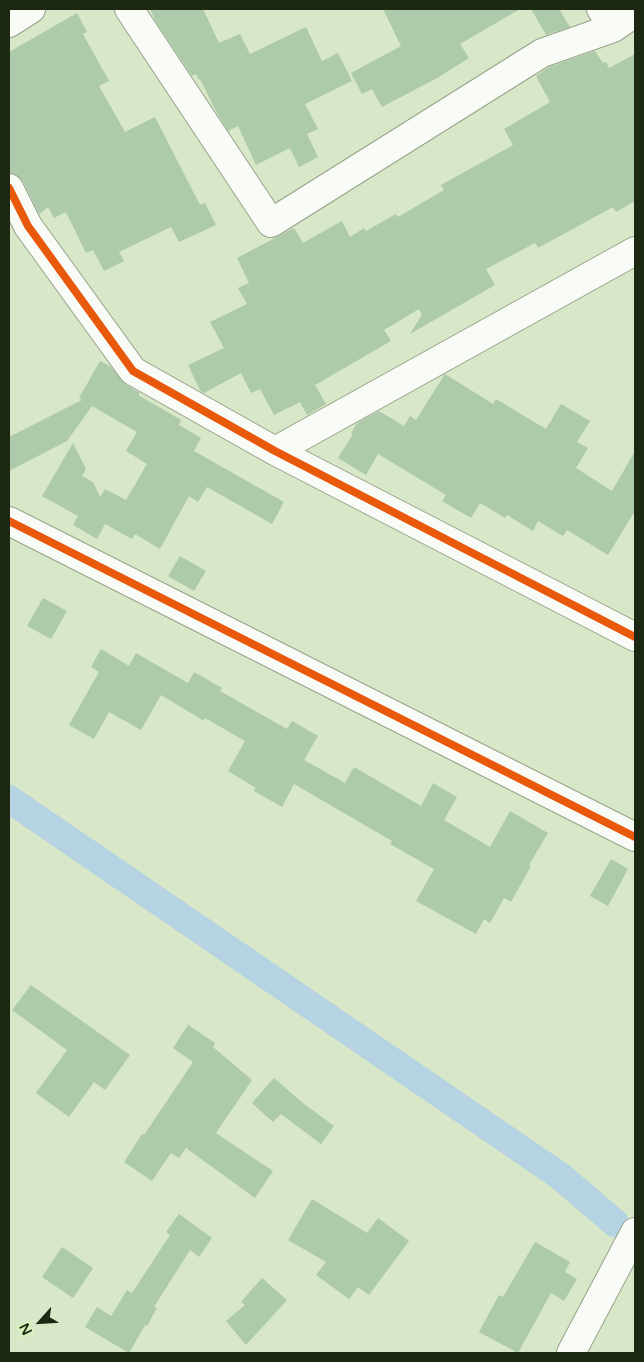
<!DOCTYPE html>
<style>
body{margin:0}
#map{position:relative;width:644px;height:1362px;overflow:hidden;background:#d7e7c7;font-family:"Varela Round",sans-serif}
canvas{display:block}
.frame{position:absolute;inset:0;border:10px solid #1d2812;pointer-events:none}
.north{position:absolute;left:15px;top:1297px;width:50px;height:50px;-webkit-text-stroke:4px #d7f4ba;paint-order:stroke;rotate:244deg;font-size:14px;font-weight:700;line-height:20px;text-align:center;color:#1d2812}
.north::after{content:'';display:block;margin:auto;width:18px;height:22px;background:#1d2812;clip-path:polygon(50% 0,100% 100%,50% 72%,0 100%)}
</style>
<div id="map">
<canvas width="644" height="1362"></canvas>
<div class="frame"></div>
<div class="north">N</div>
</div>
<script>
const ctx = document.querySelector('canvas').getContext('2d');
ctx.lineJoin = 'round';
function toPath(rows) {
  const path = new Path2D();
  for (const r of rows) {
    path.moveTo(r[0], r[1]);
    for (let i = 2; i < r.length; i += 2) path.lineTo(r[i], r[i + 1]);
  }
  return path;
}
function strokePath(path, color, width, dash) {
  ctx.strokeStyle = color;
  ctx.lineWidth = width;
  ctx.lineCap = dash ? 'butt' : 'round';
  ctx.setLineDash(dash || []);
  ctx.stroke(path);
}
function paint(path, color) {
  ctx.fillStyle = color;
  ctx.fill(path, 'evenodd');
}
const canal = toPath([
 [9,799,560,1176,615,1223]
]);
const building = toPath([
 [150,9,203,9,219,43,240,34,250,54,306,27,322,61,338,53,352,81,305,104,318,129,307,134,318,157,299,167,290,148,256,165,238,126,228,131,216,111,200,79,199,80,196,74,192,76,156,22],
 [383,9,520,9,460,44,469,58,437,78,382,107,372,89,362,94,351,73,401,46],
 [531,9,559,9,570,27,546,35],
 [77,13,87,32,83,34,109,81,99,86,125,132,155,117,200,205,205,203,216,225,179,242,171,227,119,252,124,261,104,271,93,250,86,253,66,212,54,218,48,207,39,214,23,181,17,175,9,173,9,52],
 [595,51,603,63,606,62,609,68,635,54,635,201,616,212,613,207,538,248,535,243,486,269,495,285,410,334,422,315,419,309,384,330,391,341,315,385,326,404,307,415,300,402,274,415,260,389,251,393,241,373,204,393,201,392,188,365,224,348,210,322,247,304,238,288,249,283,237,258,294,228,303,243,342,221,350,237,364,228,366,231,396,214,398,217,444,190,441,185,513,145,504,129,550,102,536,76,549,67],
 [100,361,111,367,125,384,140,393,138,395,181,420,179,425,201,438,194,451,284,502,272,524,207,487,198,502,189,496,160,549,135,534,132,539,105,524,97,539,73,525,78,516,42,496,73,443,86,469,82,476,93,482,100,497,105,489,126,500,147,464,126,451,137,432,92,406,67,441,9,471,9,437,82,400,79,398],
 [445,374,493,404,496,399,546,429,561,404,590,421,577,442,588,448,576,468,612,491,635,451,635,511,608,555,567,530,563,536,538,521,533,531,507,515,505,518,480,503,471,518,442,501,446,495,378,454,366,475,338,458,353,434,351,433,357,423,379,411,404,426,410,416,416,420],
 [180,556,206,571,194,591,168,576],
 [43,598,67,611,51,639,27,626],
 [101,649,129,666,136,653,188,683,194,672,222,688,220,691,287,729,292,721,318,736,304,760,345,783,354,767,421,806,433,783,457,797,444,820,490,847,510,811,548,833,529,865,531,866,511,902,504,898,490,923,484,919,476,934,416,901,434,869,390,844,392,841,294,784,282,807,254,791,256,788,228,771,245,741,205,718,204,721,161,695,141,730,109,712,94,739,69,725,99,672,91,667],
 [611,859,628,869,608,906,590,896],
 [31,985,130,1055,105,1090,94,1082,69,1117,36,1093,67,1050,12,1010],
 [188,1025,215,1043,213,1047,252,1080,216,1133,273,1171,255,1198,186,1148,179,1158,171,1153,152,1181,124,1162,142,1134,144,1135,193,1062,173,1048],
 [274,1078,303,1103,334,1126,321,1144,281,1114,273,1122,252,1103],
 [312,1199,367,1233,378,1218,409,1241,369,1295,358,1287,349,1299,316,1275,326,1262,288,1240],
 [179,1214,212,1238,199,1257,190,1250,154,1307,157,1308,147,1326,145,1325,129,1353,85,1327,97,1307,111,1316,127,1290,132,1293,170,1235,166,1232],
 [535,1242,570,1262,565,1272,577,1279,564,1301,551,1293,518,1353,479,1332,499,1295,503,1297],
 [62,1247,93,1268,73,1298,42,1277],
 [262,1278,287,1300,246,1345,226,1321,245,1305,241,1302]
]);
const minor = toPath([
 [129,9,271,223,542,53,613,28,635,13],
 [601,9,613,28],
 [9,23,31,9],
 [9,188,28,226,133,371,275,451,635,637],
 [275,451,635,251],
 [9,521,635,837],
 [571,1353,635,1232]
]);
const cycleway = toPath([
 [9,188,28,226,133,371,275,451,635,637],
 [9,521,635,837]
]);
strokePath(canal, '#b5d3e3', 28);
paint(building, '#adcaab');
strokePath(minor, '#96a289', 30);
strokePath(minor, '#f9fbf7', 28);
strokePath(cycleway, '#e8590c', 8);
</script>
